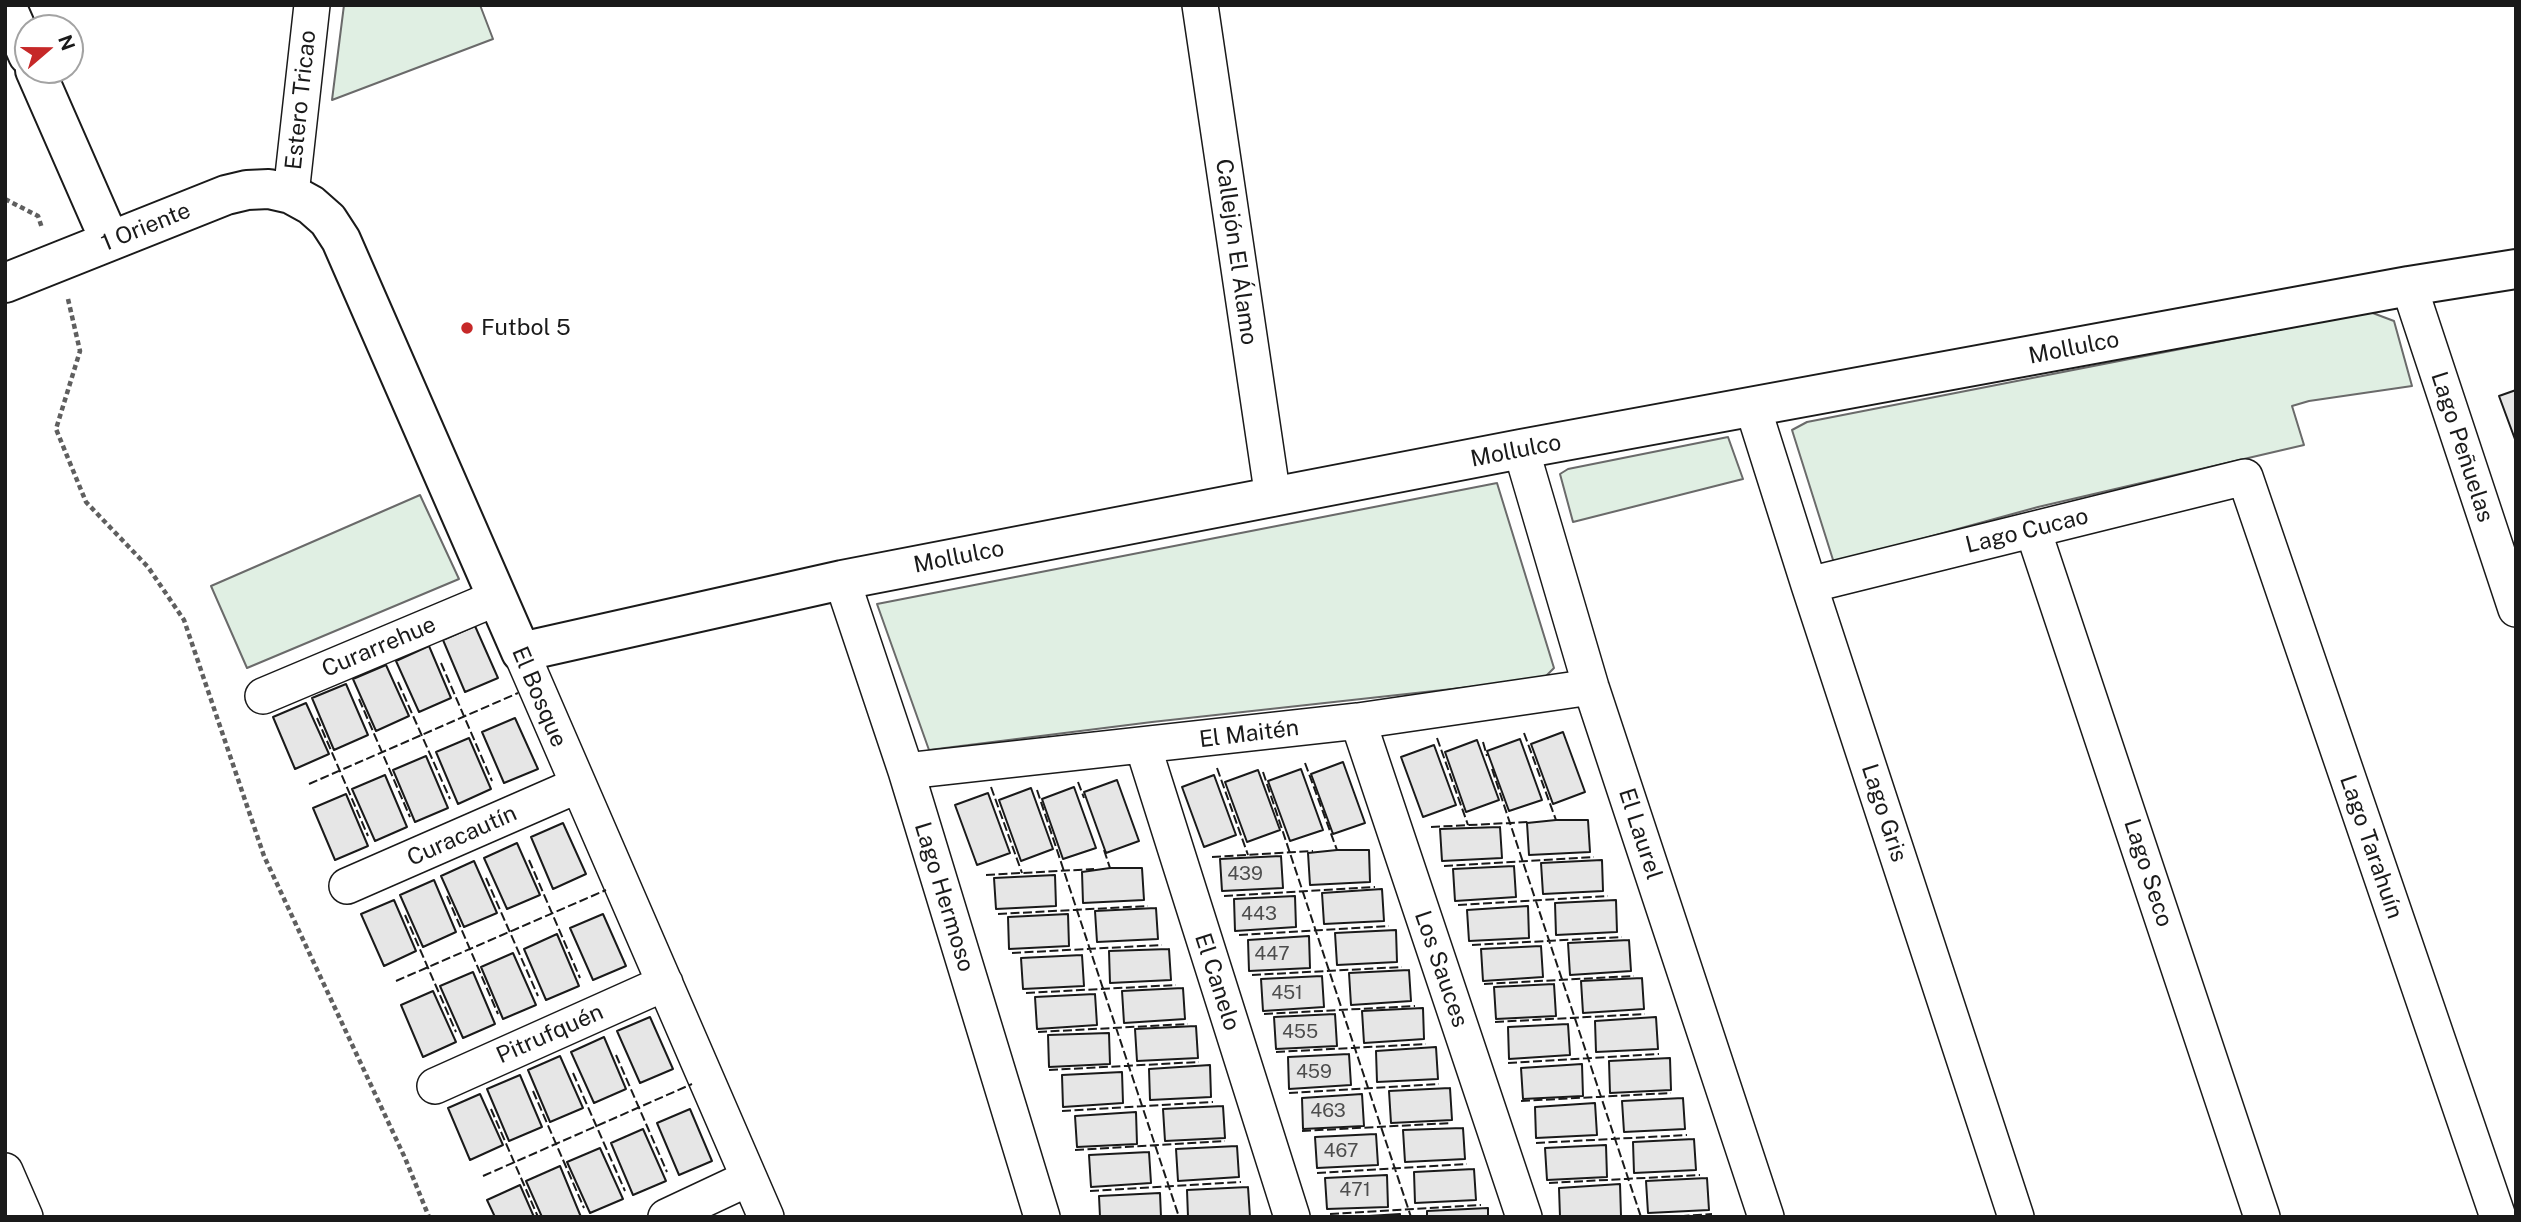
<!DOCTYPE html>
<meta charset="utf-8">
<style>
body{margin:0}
#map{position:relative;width:2521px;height:1222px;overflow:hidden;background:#fff;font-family:"Public Sans",sans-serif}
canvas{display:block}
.frame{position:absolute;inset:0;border:7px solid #1a1a1a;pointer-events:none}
.north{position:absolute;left:14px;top:14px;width:70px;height:70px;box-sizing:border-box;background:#fff;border:2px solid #a3a3a3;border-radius:50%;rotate:70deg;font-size:19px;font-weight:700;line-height:28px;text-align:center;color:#1a1a1a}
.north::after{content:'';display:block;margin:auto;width:24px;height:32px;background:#c62828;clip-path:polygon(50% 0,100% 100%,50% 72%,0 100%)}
</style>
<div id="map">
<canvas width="2521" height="1222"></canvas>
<div class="frame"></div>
<div class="north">N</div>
</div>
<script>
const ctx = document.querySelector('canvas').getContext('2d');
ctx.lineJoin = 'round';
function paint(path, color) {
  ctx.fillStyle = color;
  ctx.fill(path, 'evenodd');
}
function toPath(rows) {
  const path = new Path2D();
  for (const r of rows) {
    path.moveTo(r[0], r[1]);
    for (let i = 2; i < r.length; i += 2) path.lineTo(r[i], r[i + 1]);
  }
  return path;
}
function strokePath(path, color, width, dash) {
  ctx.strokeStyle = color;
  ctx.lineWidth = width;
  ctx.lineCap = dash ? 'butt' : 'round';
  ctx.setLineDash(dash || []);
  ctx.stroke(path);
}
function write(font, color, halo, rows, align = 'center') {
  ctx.font = font + ' "Public Sans",sans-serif';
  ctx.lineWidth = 5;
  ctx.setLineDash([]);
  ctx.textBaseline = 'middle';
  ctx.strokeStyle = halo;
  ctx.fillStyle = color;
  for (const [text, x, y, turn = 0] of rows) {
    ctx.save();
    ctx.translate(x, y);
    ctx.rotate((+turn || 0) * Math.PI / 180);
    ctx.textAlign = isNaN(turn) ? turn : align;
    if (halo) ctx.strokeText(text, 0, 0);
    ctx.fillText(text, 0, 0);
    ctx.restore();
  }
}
const green = toPath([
 [344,5,480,5,493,39,332,100,344,5],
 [2370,312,2394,321,2412,386,2309,401,2292,406,2304,445,2038,507,1834,563,1792,430,1807,422,2370,312],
 [1728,437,1743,479,1573,522,1560,474,1568,469,1728,437],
 [1497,483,1554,668,1543,679,1152,722,929,750,877,604,1497,483],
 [420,495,459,579,247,668,211,586,420,495]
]);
const building = toPath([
 [2516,390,2516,442,2499,396,2516,390],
 [475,626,498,678,465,692,443,640,475,626],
 [429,646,451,698,419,712,396,661,429,646],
 [386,665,409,716,376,731,353,679,386,665],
 [346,684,368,735,334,750,312,698,346,684],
 [306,703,329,754,295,769,273,717,306,703],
 [515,718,538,769,504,783,482,732,515,718],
 [1563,732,1585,792,1553,804,1531,744,1563,732],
 [469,738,491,789,458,804,436,752,469,738],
 [1520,739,1542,800,1509,811,1487,751,1520,739],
 [1477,740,1499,800,1466,812,1445,752,1477,740],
 [1434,745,1456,805,1423,817,1401,757,1434,745],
 [426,756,448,808,415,822,393,770,426,756],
 [1343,762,1365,823,1333,834,1311,774,1343,762],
 [1301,769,1323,830,1290,841,1268,781,1301,769],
 [1258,770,1280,830,1247,842,1225,782,1258,770],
 [385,775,407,827,375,841,352,789,385,775],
 [1214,775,1236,835,1204,847,1182,787,1214,775],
 [1117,780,1139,841,1106,853,1084,792,1117,780],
 [1074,787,1096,848,1063,859,1042,799,1074,787],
 [1031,788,1053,849,1021,861,999,800,1031,788],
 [988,793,1010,853,977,865,955,805,988,793],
 [346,794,368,846,335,860,313,808,346,794],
 [1556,820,1588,820,1590,852,1529,855,1527,823,1556,820],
 [563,823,586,874,553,889,531,837,563,823],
 [1500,827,1502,858,1442,861,1440,829,1500,827],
 [517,843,540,895,507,909,484,858,517,843],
 [1337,850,1369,850,1370,882,1310,885,1308,853,1337,850],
 [1281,856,1283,888,1222,891,1220,859,1281,856],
 [1602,860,1603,891,1543,894,1541,863,1602,860],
 [474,861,497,913,464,927,441,876,474,861],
 [1514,866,1516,897,1455,901,1453,869,1514,866],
 [1110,868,1142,868,1144,900,1083,903,1082,872,1110,868],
 [1055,875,1056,906,996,909,994,878,1055,875],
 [434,880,456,932,423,947,400,895,434,880],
 [1382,889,1384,921,1324,924,1322,893,1382,889],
 [1295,896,1296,927,1235,931,1234,899,1295,896],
 [394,900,416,951,384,966,361,914,394,900],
 [1616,900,1617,932,1556,935,1555,903,1616,900],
 [1528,906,1529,938,1469,941,1467,910,1528,906],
 [1156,908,1158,939,1097,942,1095,911,1156,908],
 [603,914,626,966,593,980,570,928,603,914],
 [1068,914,1069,946,1009,949,1008,917,1068,914],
 [1396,930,1397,962,1337,965,1335,933,1396,930],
 [557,934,579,986,546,1000,524,949,557,934],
 [1309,936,1310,968,1249,971,1248,940,1309,936],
 [1629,940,1631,971,1570,975,1568,943,1629,940],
 [1541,946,1543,977,1483,981,1481,949,1541,946],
 [1169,949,1171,980,1110,983,1109,951,1169,949],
 [513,953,536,1005,503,1019,481,967,513,953],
 [1082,955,1084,986,1023,989,1021,958,1082,955],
 [1409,970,1411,1001,1351,1005,1349,973,1409,970],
 [473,972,495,1024,463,1038,440,986,473,972],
 [1322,976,1324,1007,1263,1011,1261,979,1322,976],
 [1642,978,1644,1009,1583,1013,1581,981,1642,978],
 [1554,984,1556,1016,1496,1019,1494,987,1554,984],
 [1183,988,1185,1019,1124,1023,1122,991,1183,988],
 [433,991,456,1042,423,1057,401,1005,433,991],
 [1095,994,1097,1025,1037,1029,1035,997,1095,994],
 [1423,1008,1424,1039,1364,1043,1362,1011,1423,1008],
 [1335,1014,1337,1046,1276,1049,1274,1017,1335,1014],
 [650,1017,673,1069,640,1083,617,1031,650,1017],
 [1656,1017,1658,1049,1596,1052,1595,1021,1656,1017],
 [1568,1024,1570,1055,1509,1059,1508,1027,1568,1024],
 [1196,1026,1198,1058,1137,1061,1135,1029,1196,1026],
 [1109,1033,1110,1064,1049,1067,1048,1035,1109,1033],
 [604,1037,626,1089,594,1103,571,1052,604,1037],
 [1436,1047,1438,1079,1377,1082,1376,1051,1436,1047],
 [1349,1054,1351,1085,1289,1089,1288,1057,1349,1054],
 [560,1056,583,1108,550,1122,528,1070,560,1056],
 [1670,1058,1671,1090,1610,1093,1609,1061,1670,1058],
 [1582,1064,1583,1096,1523,1099,1521,1068,1582,1064],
 [1210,1065,1211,1097,1150,1100,1149,1069,1210,1065],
 [1122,1072,1123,1103,1063,1107,1062,1075,1122,1072],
 [520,1075,542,1127,509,1141,487,1089,520,1075],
 [1450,1088,1452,1120,1391,1123,1389,1091,1450,1088],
 [480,1094,503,1145,470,1160,448,1108,480,1094],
 [1362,1094,1364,1126,1303,1129,1302,1098,1362,1094],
 [1683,1098,1685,1129,1624,1132,1622,1101,1683,1098],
 [1595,1103,1597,1135,1536,1138,1535,1107,1595,1103],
 [1223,1106,1225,1138,1165,1141,1163,1109,1223,1106],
 [690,1109,712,1161,679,1175,657,1123,690,1109],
 [1136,1112,1137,1144,1077,1147,1075,1116,1136,1112],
 [1463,1128,1465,1159,1405,1162,1403,1130,1463,1128],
 [643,1129,666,1181,633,1195,611,1143,643,1129],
 [1376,1134,1378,1165,1317,1168,1315,1137,1376,1134],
 [1694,1139,1696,1170,1634,1173,1633,1142,1694,1139],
 [1606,1145,1607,1177,1547,1180,1545,1148,1606,1145],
 [1237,1146,1239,1177,1178,1181,1176,1149,1237,1146],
 [600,1148,623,1199,590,1213,567,1162,600,1148],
 [1149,1152,1151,1183,1091,1187,1089,1155,1149,1152],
 [560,1166,581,1217,542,1217,526,1181,560,1166],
 [1474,1169,1476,1200,1415,1203,1414,1172,1474,1169],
 [1387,1175,1388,1207,1327,1209,1325,1178,1387,1175],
 [1707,1178,1709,1210,1648,1213,1646,1181,1707,1178],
 [1620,1184,1621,1216,1560,1217,1559,1188,1620,1184],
 [520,1185,534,1217,495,1217,487,1200,520,1185],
 [1248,1187,1250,1217,1188,1217,1187,1190,1248,1187],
 [1160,1193,1161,1217,1100,1217,1099,1196,1160,1193],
 [1488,1208,1488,1217,1427,1217,1427,1211,1488,1208],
 [1400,1214,1400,1217,1353,1217,1400,1214]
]);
const path = toPath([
 [5,199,38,216,42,228],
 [68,299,80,351,56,429,86,502,148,567,184,620,264,856,405,1158,429,1217]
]);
const street = toPath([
 [1200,5,1273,498],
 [291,194,312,5],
 [2409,286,2516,609],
 [1753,408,1809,585,2016,1217],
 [1521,449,1591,687,1766,1217],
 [2033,530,2262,1217],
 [842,580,906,771,1042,1217],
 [1809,585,2245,477,2498,1217],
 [521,652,766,1217],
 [263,696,496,598],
 [1358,721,1524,1217],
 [1143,746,1292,1217],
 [906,771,1358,721,1591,687],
 [347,886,578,785],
 [435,1086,665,983],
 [5,1171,25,1217],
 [666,1217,749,1178]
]);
const secondary = toPath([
 [6,5,28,55],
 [35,70,110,241],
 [5,283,226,195,247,190,269,189,291,194,311,205,328,220,341,240,521,652,842,580,1521,449,2409,286,2516,269]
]);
const fence = toPath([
 [441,663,492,781],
 [398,682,450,799],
 [359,699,410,817],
 [317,718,368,836],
 [1524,733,1556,820],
 [1437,738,1468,825],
 [1483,742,1487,756],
 [1305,763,1337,850],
 [1217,768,1248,855],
 [1492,769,1641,1217],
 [1263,772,1411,1217],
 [1078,782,1084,798],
 [309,784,518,693],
 [991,787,1022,873],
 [1037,790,1179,1217],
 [1431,827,1529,822],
 [1104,850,1110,868],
 [1212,857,1313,851],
 [529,860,580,978],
 [1444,866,1594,857],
 [986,875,1094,869],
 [486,878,538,996],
 [447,896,498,1014],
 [1224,896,1375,887],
 [1458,905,1608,896],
 [998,914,1148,906],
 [405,915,456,1032],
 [1239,935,1389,926],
 [1472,945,1622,937],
 [1012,953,1162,945],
 [1252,975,1402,967],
 [396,981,606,890],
 [1484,984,1634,976],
 [1026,993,1176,985],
 [1264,1014,1415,1006],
 [1495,1022,1645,1014],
 [1038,1032,1188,1024],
 [1276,1052,1426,1044],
 [616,1055,667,1172],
 [1508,1063,1659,1054],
 [1049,1070,1199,1062],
 [573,1073,625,1191],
 [533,1091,584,1208],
 [1289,1093,1439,1084],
 [1521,1101,1671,1093],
 [491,1109,538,1217],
 [1062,1111,1213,1102],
 [1302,1131,1451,1123],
 [1536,1143,1687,1135],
 [1075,1150,1225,1141],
 [1317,1173,1467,1164],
 [483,1176,692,1084],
 [1549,1183,1700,1175],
 [1090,1191,1241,1182],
 [1330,1214,1481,1205],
 [1668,1217,1712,1214]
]);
const markers = [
 [467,328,7,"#c62828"]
];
const numberNames = [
 ["439",1245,874],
 ["443",1259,914],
 ["447",1272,954],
 ["451",1287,993],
 ["455",1300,1032],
 ["459",1314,1072],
 ["463",1328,1111],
 ["467",1341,1151],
 ["471",1355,1190]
];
const streetNames = [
 ["Estero Tricao",301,100,-84],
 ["1 Oriente",146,227,-22],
 ["Callejón El Álamo",1236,252,82],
 ["Mollulco",2074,348,-11],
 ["Lago Peñuelas",2462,447,72],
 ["Mollulco",1516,451,-11],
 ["Lago Cucao",2027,531,-14],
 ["Mollulco",959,557,-11],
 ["Curarrehue",379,647,-23],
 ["El Bosque",539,697,67],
 ["El Maitén",1249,734,-7],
 ["Lago Gris",1884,813,72],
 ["El Laurel",1640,834,72],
 ["Curacautín",462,836,-24],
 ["Lago Tarahuín",2371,847,71],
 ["Lago Seco",2148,873,72],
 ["Lago Hermoso",944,897,73],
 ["Los Sauces",1441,969,71],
 ["El Canelo",1217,982,72],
 ["Pitrufquén",550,1034,-24]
];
const poiNames = [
 ["Futbol 5",481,328]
];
paint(green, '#e0efe3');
strokePath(green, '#6a6a6a', 2);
paint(building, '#e6e6e6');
strokePath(building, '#1a1a1a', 2);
strokePath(street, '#1a1a1a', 38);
strokePath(secondary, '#1a1a1a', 42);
strokePath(path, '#5f5f5f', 4.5, [5, 3.5]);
strokePath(street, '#fff', 35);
strokePath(secondary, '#fff', 38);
strokePath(fence, '#1a1a1a', 2, [9, 3.5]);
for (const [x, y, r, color] of markers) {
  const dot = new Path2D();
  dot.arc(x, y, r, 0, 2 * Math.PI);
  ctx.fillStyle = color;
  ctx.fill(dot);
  strokePath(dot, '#fff', 2.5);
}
write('19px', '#4d4d4d', null, numberNames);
write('23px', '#1a1a1a', '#fff', streetNames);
write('23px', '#1a1a1a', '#fff', poiNames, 'left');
</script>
